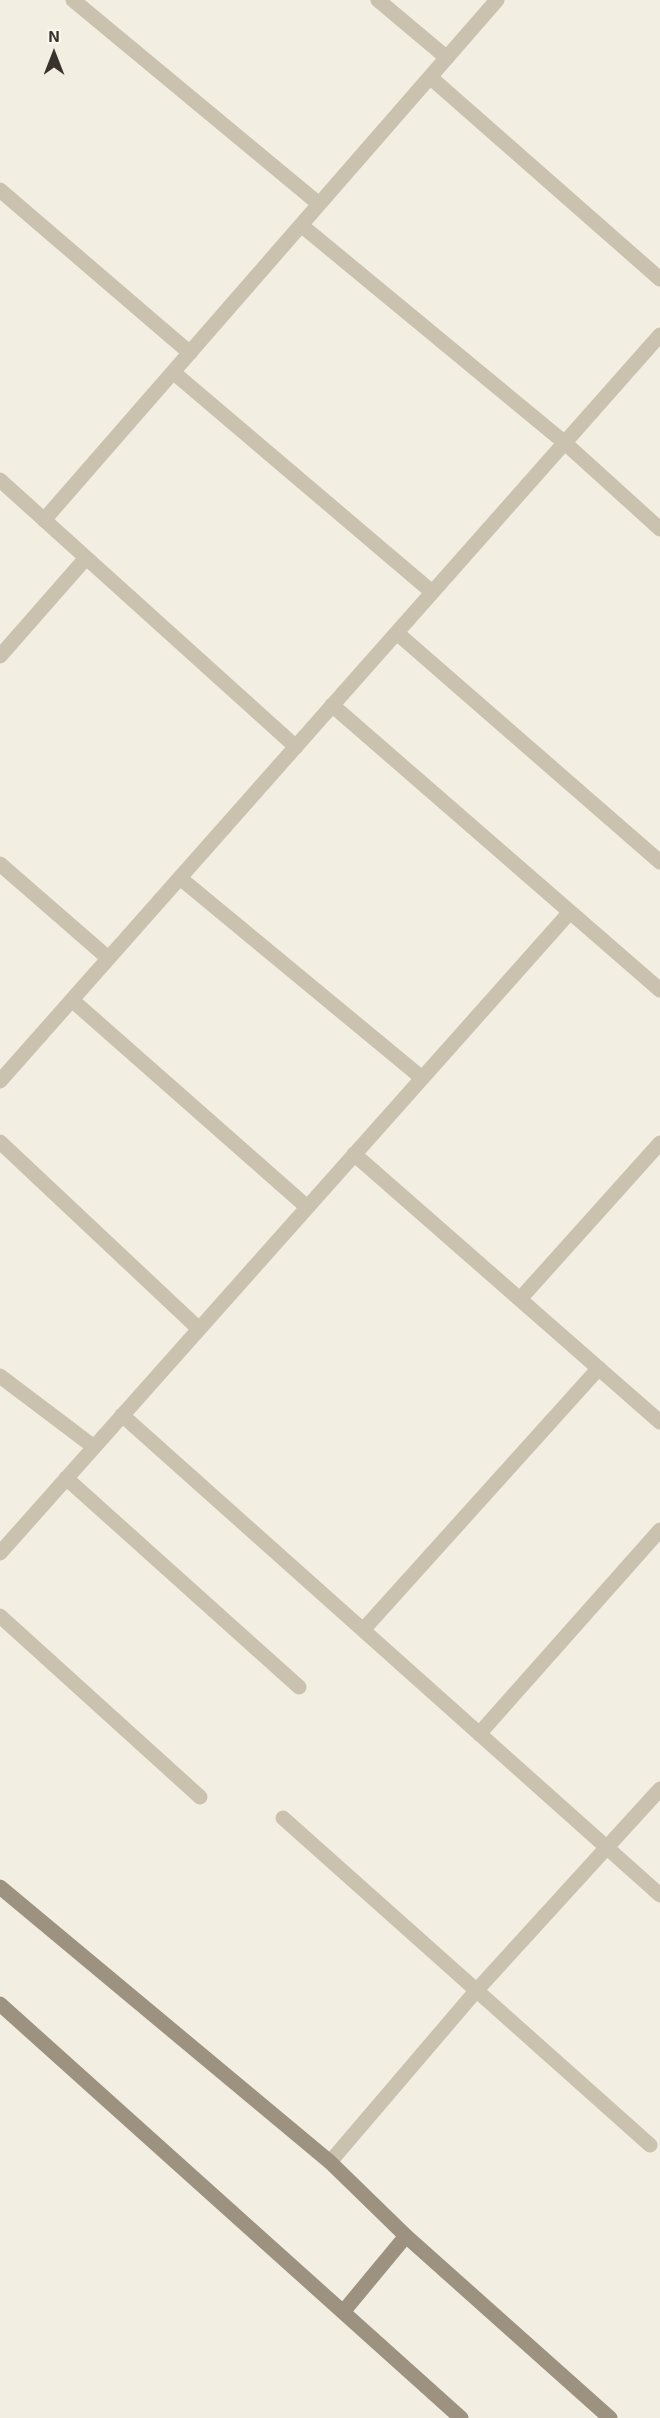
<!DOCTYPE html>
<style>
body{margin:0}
#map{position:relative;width:660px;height:2418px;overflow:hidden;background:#f2eee2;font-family:"Exo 2",sans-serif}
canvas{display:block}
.north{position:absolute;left:24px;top:24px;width:60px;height:60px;-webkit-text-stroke:4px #faf7ef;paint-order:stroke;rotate:0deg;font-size:16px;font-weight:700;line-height:24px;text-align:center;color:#39332c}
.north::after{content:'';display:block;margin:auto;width:21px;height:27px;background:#39332c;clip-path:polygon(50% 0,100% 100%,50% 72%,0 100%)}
</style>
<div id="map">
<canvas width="660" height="2418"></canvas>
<div class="north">N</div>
</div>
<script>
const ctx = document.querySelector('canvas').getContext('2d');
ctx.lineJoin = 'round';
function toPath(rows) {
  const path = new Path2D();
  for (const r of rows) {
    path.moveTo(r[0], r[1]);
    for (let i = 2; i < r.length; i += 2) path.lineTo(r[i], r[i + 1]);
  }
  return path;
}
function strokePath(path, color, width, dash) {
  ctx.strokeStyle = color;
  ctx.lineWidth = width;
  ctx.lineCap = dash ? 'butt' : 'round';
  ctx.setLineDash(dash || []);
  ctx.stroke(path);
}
const street = toPath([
 [73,0,319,204],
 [378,0,447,58],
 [430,77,660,279],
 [0,190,190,353],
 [301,225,565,443,660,529],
 [173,372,432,592],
 [0,480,296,747],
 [44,520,497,0],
 [397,633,660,862],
 [0,656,86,558],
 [332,705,660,990],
 [0,864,108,958],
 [180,878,422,1078],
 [72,1000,307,1207],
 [0,1081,660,335],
 [0,1142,199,1329],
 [354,1154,660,1422],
 [520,1299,660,1143],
 [0,1376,94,1447],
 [122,1415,660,1895],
 [66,1478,299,1687],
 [0,1553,570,912],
 [0,1616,200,1797],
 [363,1630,599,1368],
 [479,1734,660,1530],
 [283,1818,650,2145],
 [330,2162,476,1991,660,1789]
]);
const secondary = toPath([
 [0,1887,330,2162,406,2236,610,2418],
 [0,2004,461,2418],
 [343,2312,406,2236]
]);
strokePath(street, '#cac1af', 15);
strokePath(secondary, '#9d9180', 15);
</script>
